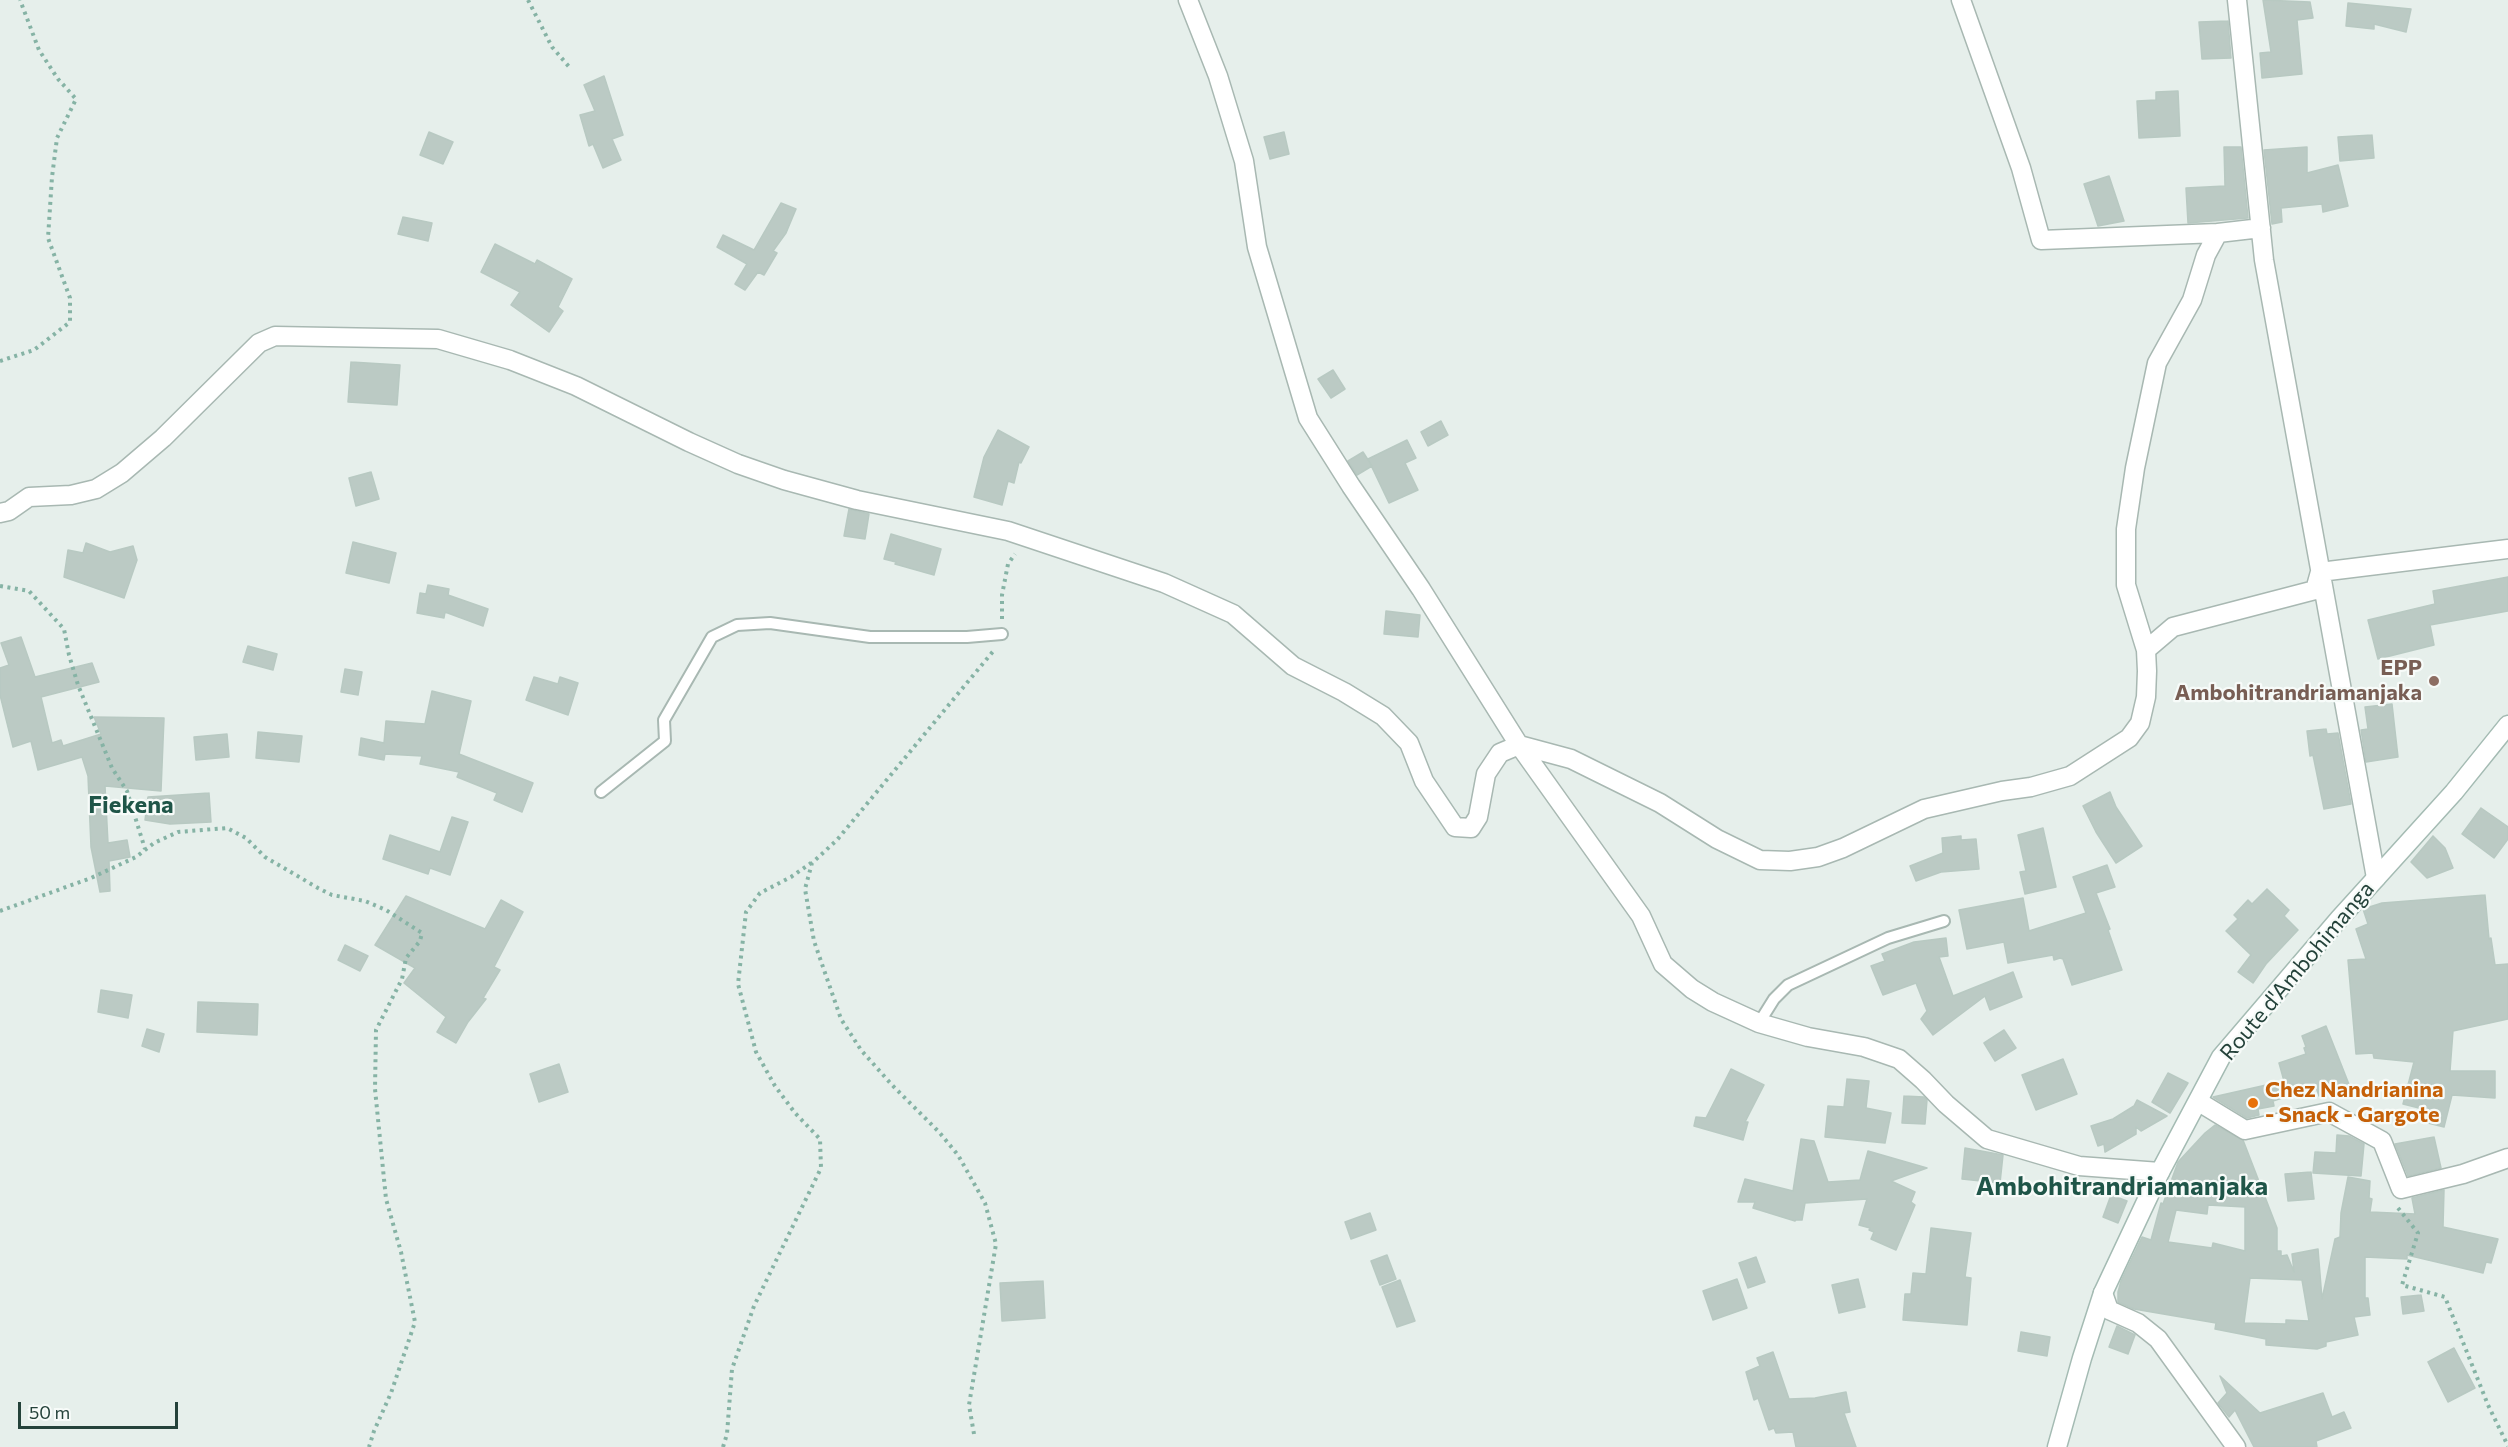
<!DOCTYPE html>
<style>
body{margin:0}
#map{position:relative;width:2508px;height:1447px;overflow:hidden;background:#e6efeb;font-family:Commissioner,sans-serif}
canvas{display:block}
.scale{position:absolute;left:18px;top:1402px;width:160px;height:27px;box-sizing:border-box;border:3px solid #24423a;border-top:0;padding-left:8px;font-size:18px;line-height:21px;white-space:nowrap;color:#24423a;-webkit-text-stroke:4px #f7fbf9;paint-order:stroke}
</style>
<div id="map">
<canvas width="2508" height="1447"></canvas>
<div class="scale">50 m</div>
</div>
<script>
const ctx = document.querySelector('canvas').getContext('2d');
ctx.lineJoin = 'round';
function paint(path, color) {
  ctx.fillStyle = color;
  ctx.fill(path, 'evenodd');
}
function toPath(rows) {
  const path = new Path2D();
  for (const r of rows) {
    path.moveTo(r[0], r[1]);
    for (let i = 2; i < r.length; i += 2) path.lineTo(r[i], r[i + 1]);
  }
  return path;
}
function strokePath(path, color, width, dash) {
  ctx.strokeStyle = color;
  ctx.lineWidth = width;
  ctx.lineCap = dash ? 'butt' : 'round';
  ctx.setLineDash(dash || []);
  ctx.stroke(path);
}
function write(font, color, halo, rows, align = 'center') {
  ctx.font = font + ' Commissioner,sans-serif';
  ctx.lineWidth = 4.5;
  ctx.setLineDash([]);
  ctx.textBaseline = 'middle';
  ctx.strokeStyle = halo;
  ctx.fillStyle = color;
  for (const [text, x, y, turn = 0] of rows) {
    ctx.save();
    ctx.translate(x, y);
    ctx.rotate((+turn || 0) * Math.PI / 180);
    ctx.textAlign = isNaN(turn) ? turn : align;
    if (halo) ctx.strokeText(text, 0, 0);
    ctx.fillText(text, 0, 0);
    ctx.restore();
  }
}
const building = toPath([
 [2263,0,2310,2,2313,18,2297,20,2302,74,2262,78,2260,53,2271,52,2263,0],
 [2348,3,2411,9,2406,32,2374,24,2374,29,2346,26,2348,3],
 [2228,21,2231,58,2202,59,2199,22,2228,21],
 [604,76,623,135,612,139,621,160,603,168,593,144,589,146,580,115,595,111,584,85,604,76],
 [2178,91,2180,136,2139,138,2137,101,2156,100,2156,92,2178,91],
 [429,132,453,142,443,164,420,155,429,132],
 [1284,132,1289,154,1270,159,1264,137,1284,132],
 [2372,135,2374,158,2340,161,2338,137,2372,135],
 [2224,147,2241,147,2248,218,2188,223,2186,188,2225,186,2224,147],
 [2307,147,2307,173,2338,165,2348,206,2323,212,2322,204,2281,208,2282,222,2272,224,2264,150,2307,147],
 [2109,176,2124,221,2098,226,2084,184,2109,176],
 [781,203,796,209,786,233,773,251,777,253,764,275,758,272,745,290,735,284,747,264,717,247,723,235,754,250,781,203],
 [403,217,432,223,428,241,398,234,403,217],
 [495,244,535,264,537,260,572,279,558,307,563,311,549,332,511,305,520,292,481,272,495,244],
 [351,362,400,365,397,405,348,402,351,362],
 [1333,370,1345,389,1331,398,1318,379,1333,370],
 [1441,421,1448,435,1428,446,1421,432,1441,421],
 [998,430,1029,447,1021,463,1019,462,1014,483,1008,481,1002,505,974,497,984,457,998,430],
 [1407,440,1416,458,1405,463,1418,490,1389,503,1368,459,1407,440],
 [1363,452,1372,466,1357,475,1348,461,1363,452],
 [371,472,379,499,356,506,349,478,371,472],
 [849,509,869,514,865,539,844,536,849,509],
 [891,534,941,549,934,575,895,564,896,562,884,559,891,534],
 [353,542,396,553,389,583,346,573,353,542],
 [86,543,110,552,133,546,137,560,124,598,64,577,68,550,83,553,86,543],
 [2508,577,2508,611,2430,625,2434,645,2378,659,2368,620,2435,604,2433,591,2508,577],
 [428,585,449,589,448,595,488,609,483,626,445,612,444,618,417,613,420,593,426,594,428,585],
 [1386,611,1420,615,1418,637,1384,634,1386,611],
 [21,637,35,677,92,663,99,682,41,697,52,743,61,740,63,746,101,734,94,717,164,718,161,791,105,786,108,843,127,840,130,857,109,861,110,891,100,892,91,847,88,776,82,757,38,770,31,741,13,747,0,695,0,668,9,665,1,643,21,637],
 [248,646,277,654,273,670,243,662,248,646],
 [345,669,362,672,358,695,341,692,345,669],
 [534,677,558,684,560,677,578,683,568,715,526,700,534,677],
 [432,691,471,701,459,754,533,783,522,812,494,800,497,793,457,777,459,772,420,764,422,756,385,754,384,760,359,755,361,738,384,743,386,721,425,724,432,691],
 [2392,704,2398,757,2366,762,2361,730,2368,729,2365,707,2392,704],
 [2326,729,2327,734,2338,733,2351,804,2324,809,2313,755,2310,756,2307,731,2326,729],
 [258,732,302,736,299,762,256,758,258,732],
 [227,734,229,757,196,760,194,737,227,734],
 [2110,792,2116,807,2142,846,2116,863,2096,832,2083,806,2110,792],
 [209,793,211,822,170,824,145,820,148,797,209,793],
 [2481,808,2508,827,2508,839,2494,858,2462,834,2481,808],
 [452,817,468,822,450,875,430,868,428,874,383,859,390,835,440,852,452,817],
 [2043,828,2056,887,2025,894,2020,872,2026,871,2018,835,2043,828],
 [1961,836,1961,840,1976,839,1979,869,1941,872,1916,881,1910,866,1943,853,1942,838,1961,836],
 [2433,836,2445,848,2453,868,2427,878,2411,862,2433,836],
 [2107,865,2115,887,2096,893,2110,929,2108,930,2122,970,2072,985,2063,959,2060,958,2054,960,2053,955,2008,963,2004,942,1967,949,1959,910,2023,898,2029,931,2086,913,2073,877,2107,865],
 [2267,889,2289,910,2284,916,2298,930,2266,964,2253,983,2238,972,2251,955,2226,931,2238,919,2234,915,2248,900,2252,904,2267,889],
 [2485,895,2489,939,2491,938,2495,965,2508,964,2508,1019,2453,1031,2450,1071,2495,1071,2495,1098,2452,1095,2444,1127,2428,1123,2431,1111,2403,1104,2414,1062,2374,1058,2373,1053,2356,1054,2348,960,2366,959,2356,929,2368,924,2363,909,2382,903,2485,895],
 [406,896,485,929,501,900,523,912,494,967,500,970,483,998,486,999,468,1022,456,1043,437,1032,446,1017,404,983,415,968,375,945,406,896],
 [1946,938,1948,956,1939,957,1953,996,2013,972,2022,997,1990,1010,1985,996,1933,1035,1921,1019,1927,1011,1916,983,1883,995,1871,966,1885,961,1882,954,1914,942,1946,938],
 [345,945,368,956,360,971,338,960,345,945],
 [101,990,132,995,128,1018,98,1012,101,990],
 [198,1002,258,1004,257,1035,197,1032,198,1002],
 [2326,1026,2352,1092,2335,1091,2319,1096,2316,1087,2273,1101,2274,1106,2258,1109,2259,1115,2247,1118,2213,1097,2284,1081,2279,1063,2306,1054,2304,1048,2306,1047,2302,1036,2326,1026],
 [147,1029,164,1034,159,1052,142,1046,147,1029],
 [2004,1030,2016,1048,1995,1061,1984,1043,2004,1030],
 [2063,1059,2077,1094,2036,1110,2022,1075,2063,1059],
 [559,1064,568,1092,539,1102,530,1074,559,1064],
 [1731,1069,1764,1085,1745,1122,1748,1122,1743,1140,1694,1126,1696,1117,1706,1118,1731,1069],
 [2168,1073,2188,1083,2170,1113,2152,1102,2168,1073],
 [1847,1079,1869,1081,1866,1108,1891,1113,1885,1143,1825,1137,1828,1106,1844,1107,1847,1079],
 [1904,1096,1924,1097,1927,1100,1925,1124,1902,1123,1904,1096],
 [2137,1100,2167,1116,2141,1131,2136,1127,2136,1134,2105,1152,2104,1144,2098,1146,2091,1126,2113,1119,2134,1106,2137,1100],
 [2215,1125,2243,1140,2277,1228,2277,1251,2281,1251,2281,1256,2287,1255,2294,1272,2292,1254,2318,1249,2322,1299,2335,1239,2340,1237,2341,1213,2348,1177,2370,1181,2369,1198,2372,1199,2370,1212,2415,1214,2412,1198,2444,1190,2443,1227,2498,1239,2491,1263,2486,1262,2483,1273,2407,1255,2407,1259,2365,1257,2365,1298,2368,1298,2370,1315,2354,1317,2358,1335,2326,1342,2326,1346,2317,1349,2266,1345,2266,1339,2215,1329,2216,1323,2134,1309,2118,1302,2118,1292,2121,1281,2142,1237,2151,1240,2161,1203,2163,1204,2178,1162,2205,1133,2215,1125],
 [2208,1205,2245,1207,2245,1251,2213,1243,2212,1248,2168,1242,2176,1210,2207,1214,2208,1205],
 [2250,1278,2302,1280,2309,1321,2286,1320,2286,1324,2244,1323,2250,1278],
 [2337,1135,2349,1136,2364,1144,2361,1176,2313,1173,2315,1152,2336,1153,2337,1135],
 [2434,1137,2441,1168,2408,1176,2395,1144,2434,1137],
 [1801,1139,1814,1141,1828,1182,1860,1180,1868,1151,1927,1168,1891,1181,1915,1192,1911,1202,1915,1205,1896,1250,1871,1239,1874,1232,1869,1230,1870,1228,1859,1225,1867,1199,1805,1203,1802,1220,1796,1220,1795,1221,1753,1208,1755,1202,1738,1202,1745,1179,1793,1191,1801,1139],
 [1965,1148,2003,1155,2000,1183,1962,1179,1965,1148],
 [2311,1172,2314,1199,2288,1201,2285,1174,2311,1172],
 [2111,1195,2127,1201,2118,1223,2103,1217,2111,1195],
 [1370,1213,1376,1230,1351,1239,1345,1222,1370,1213],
 [1931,1228,1971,1233,1965,1277,1971,1278,1967,1325,1903,1320,1905,1294,1911,1294,1913,1273,1926,1274,1931,1228],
 [1387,1255,1396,1279,1380,1285,1371,1261,1387,1255],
 [1756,1257,1765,1282,1748,1288,1739,1263,1756,1257],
 [1737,1279,1747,1308,1713,1320,1703,1291,1737,1279],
 [1858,1279,1865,1307,1839,1313,1832,1285,1858,1279],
 [1400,1280,1415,1321,1397,1327,1382,1287,1400,1280],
 [1043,1281,1045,1318,1002,1321,1000,1283,1043,1281],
 [2421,1295,2424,1311,2403,1314,2401,1297,2421,1295],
 [2117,1326,2135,1335,2128,1354,2109,1347,2117,1326],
 [2021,1332,2050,1337,2047,1356,2018,1351,2021,1332],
 [2454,1348,2475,1388,2448,1402,2428,1362,2454,1348],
 [1773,1352,1789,1399,1815,1398,1846,1392,1850,1412,1844,1413,1856,1447,1796,1447,1793,1432,1776,1433,1774,1428,1769,1430,1758,1398,1754,1400,1746,1372,1760,1366,1757,1358,1773,1352],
 [2220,1376,2260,1413,2323,1393,2332,1417,2344,1412,2351,1428,2316,1441,2317,1447,2254,1447,2235,1410,2229,1417,2218,1403,2227,1393,2220,1376]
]);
const path = toPath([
 [528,0,552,47,571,69],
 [0,361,34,350,70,322,70,298,48,238,52,177,57,138,76,99,58,79,39,50,20,0],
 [0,586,29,591,64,629,69,655,78,685,112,768,127,791,145,849],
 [1002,619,1002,595,1008,564,1015,554],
 [0,911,91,878,136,857,154,843,178,832,227,828,246,838,265,857,318,888,332,895,365,901,386,910,422,933,420,941,406,958,402,979,376,1030,375,1089,386,1199,401,1252,415,1322,391,1393,374,1431,369,1447],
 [2398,1208,2418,1233,2402,1285,2445,1297,2488,1405,2508,1446],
 [974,1434,969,1405,996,1244,985,1203,958,1155,939,1132,892,1085,861,1050,841,1019,814,941,805,889,812,863,837,840,995,649],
 [723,1447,727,1434,732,1369,754,1306,821,1168,820,1139,795,1113,775,1086,756,1052,738,984,746,912,760,893,791,877,811,863]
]);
const lane = toPath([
 [601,792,665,741,664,720,712,637,737,625,770,623,870,637,967,637,1002,634],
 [1759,1023,1774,999,1788,985,1888,938,1944,921]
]);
const street = toPath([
 [1188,0,1218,76,1244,161,1257,247,1308,418,1351,486,1421,589,1519,745,1641,916,1663,964,1692,989,1713,1002,1759,1023,1808,1037,1864,1047,1899,1059,1923,1080,1946,1104,1987,1139,2079,1166,2160,1172],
 [1961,0,2021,168,2041,240,2218,233],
 [2237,0,2264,260,2376,878],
 [0,513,9,511,29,497,71,495,96,489,122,473,163,438,259,343,275,336,438,339,510,360,576,386,689,442,738,464,784,480,857,500,1008,531,1164,583,1233,614,1293,666,1344,692,1383,716,1409,743,1424,781,1455,827,1471,828,1478,817,1486,774,1500,753,1519,745,1571,759,1660,803,1717,839,1760,860,1790,861,1818,857,1843,848,1924,809,2002,791,2031,787,2070,776,2129,738,2140,723,2146,697,2147,671,2146,650,2126,585,2126,529,2135,468,2157,363,2192,300,2206,255,2218,233,2261,228],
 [2146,650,2173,627,2315,590,2320,572,2508,549],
 [2199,1102,2245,1130,2329,1112,2382,1141,2401,1189,2463,1174,2508,1158],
 [2103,1293,2109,1310,2138,1323,2158,1339,2236,1447]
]);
const secondary = toPath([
 [2057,1447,2082,1358,2103,1293,2160,1172,2221,1057,2339,919,2454,792,2508,725]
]);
const markers = [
 [2434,681,6,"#8d6e63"],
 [2253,1103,6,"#e8710a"]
];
const educationNames = [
 ["EPP",2422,668],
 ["Ambohitrandriamanjaka",2422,693]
];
const streetNames = [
 ["Route d'Ambohimanga",2297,971,-50]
];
const foodNames = [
 ["Chez Nandrianina",2265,1090],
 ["- Snack - Gargote",2265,1115]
];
const neighbourhoodNames = [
 ["Fiekena",131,805]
];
const quarterNames = [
 ["Ambohitrandriamanjaka",2122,1186]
];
paint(building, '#bbcac4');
strokePath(building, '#b8c9c2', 1.5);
strokePath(lane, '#a8b8b2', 14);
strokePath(street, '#a8b8b2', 21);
strokePath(secondary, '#a4bbb3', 21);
strokePath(path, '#86b3a5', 4, [3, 4.5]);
strokePath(lane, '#fff', 10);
strokePath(street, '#fff', 18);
strokePath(secondary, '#fff', 18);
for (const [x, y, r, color] of markers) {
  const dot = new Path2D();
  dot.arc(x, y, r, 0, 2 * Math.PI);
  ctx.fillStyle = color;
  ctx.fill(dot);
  strokePath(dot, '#f7fbf9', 2);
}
write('bold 22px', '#785e54', '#f7fbf9', educationNames, 'right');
write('22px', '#24423a', '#f7fbf9', streetNames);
write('bold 22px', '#c56008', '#f7fbf9', foodNames, 'left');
write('bold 24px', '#1f5548', '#f7fbf9', neighbourhoodNames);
write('bold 26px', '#1f5548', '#f7fbf9', quarterNames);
</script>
